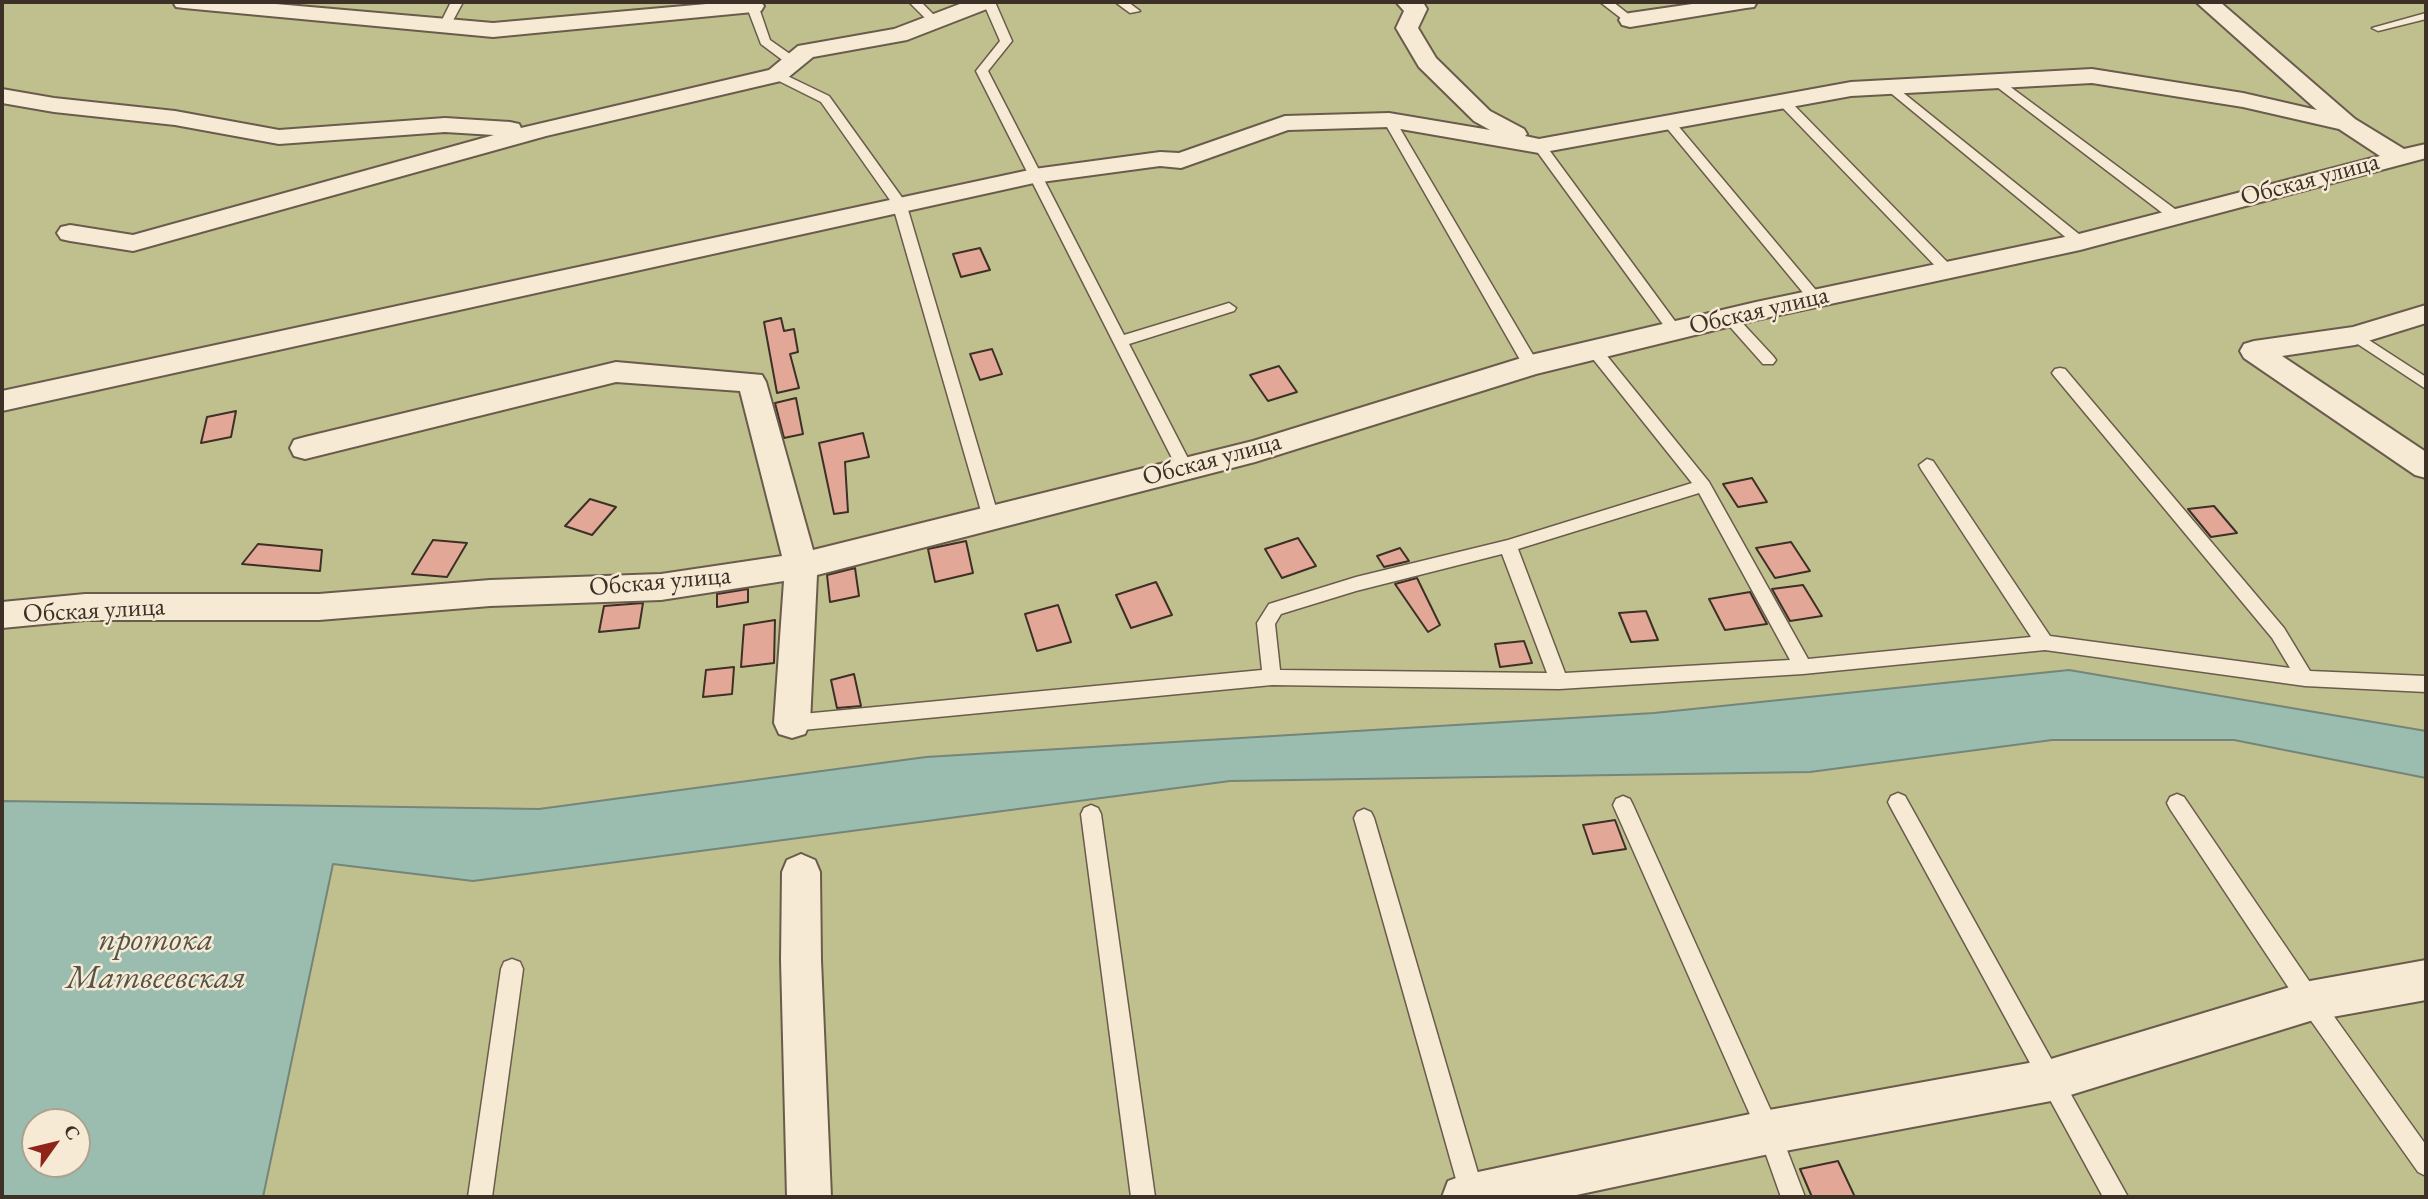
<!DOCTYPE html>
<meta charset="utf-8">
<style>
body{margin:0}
#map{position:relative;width:2428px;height:1199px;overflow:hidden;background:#f1dfbe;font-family:"EB Garamond",serif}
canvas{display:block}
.frame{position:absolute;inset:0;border:4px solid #3d3026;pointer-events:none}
.north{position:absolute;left:21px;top:1108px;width:70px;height:70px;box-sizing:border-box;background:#f6ead5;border:2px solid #aca08f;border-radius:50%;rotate:56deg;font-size:19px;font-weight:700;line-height:28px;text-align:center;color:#3d3026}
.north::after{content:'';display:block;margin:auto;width:24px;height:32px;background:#8f2418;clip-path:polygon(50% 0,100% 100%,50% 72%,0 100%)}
</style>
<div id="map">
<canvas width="2428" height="1199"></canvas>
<div class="frame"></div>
<div class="north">С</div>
</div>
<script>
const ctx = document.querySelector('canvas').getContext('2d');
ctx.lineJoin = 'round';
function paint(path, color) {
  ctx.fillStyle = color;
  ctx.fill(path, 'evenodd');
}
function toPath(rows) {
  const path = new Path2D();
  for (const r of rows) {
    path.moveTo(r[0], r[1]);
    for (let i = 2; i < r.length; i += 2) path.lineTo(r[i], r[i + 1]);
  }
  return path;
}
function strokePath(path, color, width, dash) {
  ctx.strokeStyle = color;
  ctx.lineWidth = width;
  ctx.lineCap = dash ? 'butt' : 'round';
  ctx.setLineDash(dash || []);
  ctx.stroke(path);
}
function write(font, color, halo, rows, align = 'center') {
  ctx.font = font + ' "EB Garamond",serif';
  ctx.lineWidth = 5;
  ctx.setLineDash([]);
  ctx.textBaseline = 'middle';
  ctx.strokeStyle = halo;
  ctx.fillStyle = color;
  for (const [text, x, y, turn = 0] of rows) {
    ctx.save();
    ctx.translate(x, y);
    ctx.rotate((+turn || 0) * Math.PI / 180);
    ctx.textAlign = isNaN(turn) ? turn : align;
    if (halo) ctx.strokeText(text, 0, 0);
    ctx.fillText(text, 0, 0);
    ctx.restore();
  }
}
const green = toPath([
 [2,2,2426,2,2426,1197,2,1197],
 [35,1122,77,1122,77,1164,35,1164]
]);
const water = toPath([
 [2069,670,2426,731,2426,778,2234,740,2052,740,1810,772,1230,781,473,881,333,864,263,1197,2,1197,2,801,539,809,926,757,1654,713,2069,670],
 [35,1122,77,1122,77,1164,35,1164,35,1122]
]);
const building = toPath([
 [980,248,990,270,961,277,953,254,980,248],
 [781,318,784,331,794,329,798,352,790,354,799,388,777,393,764,322,781,318],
 [992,349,1002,374,980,380,970,354,992,349],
 [1279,366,1297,392,1268,401,1250,375,1279,366],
 [796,398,803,434,784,438,775,403,796,398],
 [236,411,231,437,201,443,207,417,236,411],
 [863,433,869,457,845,462,848,512,834,514,819,443,863,433],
 [1752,478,1767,502,1738,507,1723,484,1752,478],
 [590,499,616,507,592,535,565,526,590,499],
 [2214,506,2237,533,2211,537,2188,509,2214,506],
 [1298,538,1316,566,1282,578,1265,549,1298,538],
 [433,540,467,543,447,577,412,574,433,540],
 [966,541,973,573,935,582,928,549,966,541],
 [1791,542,1810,571,1775,578,1756,548,1791,542],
 [258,544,322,550,320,571,242,564,258,544],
 [1400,548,1409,561,1384,567,1377,556,1400,548],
 [855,568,859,596,830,602,827,575,855,568],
 [1417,578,1440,625,1428,632,1395,584,1417,578],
 [1156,582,1172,615,1131,628,1116,595,1156,582],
 [1803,585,1822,616,1790,621,1772,589,1803,585],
 [748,589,748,602,717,607,717,594,748,589],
 [1750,592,1767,624,1725,630,1709,599,1750,592],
 [643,603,639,628,599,632,604,606,643,603],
 [1058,605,1071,642,1037,651,1025,614,1058,605],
 [1646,611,1658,640,1631,642,1619,613,1646,611],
 [775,620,774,663,741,667,744,625,775,620],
 [1524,641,1532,663,1500,667,1495,644,1524,641],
 [734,667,732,694,703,697,706,670,734,667],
 [854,674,861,706,837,708,831,680,854,674],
 [1615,820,1626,849,1593,854,1583,825,1615,820],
 [1838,1161,1855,1197,1812,1197,1800,1169,1838,1161]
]);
const service = toPath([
 [451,2,463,2,449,28,441,28,439,26,451,2],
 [745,2,757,2,770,40,797,59,797,65,789,65,761,44,745,2],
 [909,2,921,2,940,21,930,23,909,2],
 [983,2,995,2,1012,41,988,71,1124,335,1229,303,1236,308,1234,311,1129,344,1193,468,1191,472,1179,472,1177,468,976,71,1000,41,983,2],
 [1115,2,1128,2,1140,11,1130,13,1115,2],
 [1600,2,1613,2,1636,20,1626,22,1600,2],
 [2426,13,2426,19,2378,31,2372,28,2426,13],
 [777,71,829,96,906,203,999,518,997,522,985,522,983,518,892,203,821,102,773,78,773,72,777,71],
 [1997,77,2179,212,2179,218,2169,218,1993,84,1991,81,1997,77],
 [1891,83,2085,239,2085,245,2075,245,1887,90,1885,87,1891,83],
 [1784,98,1788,99,1952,267,1952,273,1942,273,1780,105,1780,99,1784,98],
 [1389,116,1395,120,1539,365,1536,369,1526,369,1523,365,1383,120,1389,116],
 [1670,120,1674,121,1820,295,1822,298,1820,301,1810,301,1666,127,1664,124,1670,120],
 [1539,142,1544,143,1680,328,1682,331,1680,334,1670,334,1533,146,1539,142],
 [1729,312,1734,314,1773,356,1776,360,1773,364,1763,364,1724,320,1722,317,1724,314,1729,312],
 [2355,331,2426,377,2426,389,2350,339,2348,336,2355,331],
 [1594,345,1599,346,1709,482,1808,659,2031,637,1921,469,1919,465,1927,459,1933,461,2050,636,2290,668,2272,638,2055,377,2052,373,2055,369,2060,368,2065,369,2284,628,2310,671,2426,676,2426,692,2305,686,2045,650,1803,674,1559,689,1272,685,792,731,785,729,783,723,785,717,792,715,1262,670,1257,623,1269,604,1356,577,1508,540,1692,483,1589,354,1587,350,1589,346,1594,345],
 [1699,493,1790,660,1565,673,1518,549,1699,493],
 [1502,554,1547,673,1280,670,1275,624,1281,614,1356,591,1502,554],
 [1898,793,1905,796,2128,1197,2103,1197,1891,808,1888,802,1891,796,1898,793],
 [2177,794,2184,797,2318,994,2426,1145,2426,1176,2418,1172,2302,1008,2170,809,2167,803,2170,797,2177,794],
 [1623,796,1630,799,1633,805,1777,1124,1805,1197,1781,1197,1759,1135,1613,805,1616,799,1623,796],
 [1091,805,1098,808,1101,814,1155,1197,1131,1197,1081,814,1084,808,1091,805],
 [1364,809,1371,812,1374,818,1485,1197,1461,1197,1354,818,1357,812,1364,809],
 [512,959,520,962,523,969,492,1197,468,1197,501,969,504,962,512,959]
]);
const minor = toPath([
 [173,2,253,2,493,23,729,2,761,2,764,6,761,11,753,12,493,37,184,8,176,7,173,2],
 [965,2,995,2,992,7,907,40,813,57,785,80,546,136,133,251,70,241,61,239,57,233,61,227,70,225,133,235,494,135,445,132,279,144,175,125,54,112,2,103,2,89,54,98,175,111,279,130,445,118,510,122,519,124,521,128,769,70,798,46,894,29,965,2],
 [1396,2,1420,2,1424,4,1427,9,1418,28,1436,58,1490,111,1524,129,1527,134,1525,136,1539,139,1851,82,2092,69,2243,93,2317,110,2196,2,2220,2,2355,119,2404,149,2426,144,2426,158,2080,250,1756,320,1536,374,1255,462,817,575,810,723,805,734,792,738,779,734,774,723,784,581,661,600,490,606,319,620,85,620,2,628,2,602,85,594,319,594,490,580,661,574,782,556,740,391,616,382,305,459,294,456,290,448,294,440,305,437,616,362,762,375,766,382,813,550,1253,441,1531,355,1756,302,2079,234,2380,156,2339,129,2243,107,2092,83,1851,96,1539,153,1389,127,1288,130,1181,168,1160,166,1034,183,2,411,2,391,1034,169,1160,152,1179,153,1285,116,1389,113,1490,130,1474,121,1419,67,1396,28,1404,11,1396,2],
 [1706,2,1757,2,1754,7,1746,8,1630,27,1622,25,1619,20,1622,15,1630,13,1706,2],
 [2426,305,2426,323,2355,345,2282,356,2426,452,2426,478,2415,475,2244,358,2240,351,2244,344,2254,341,2353,327,2426,305],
 [801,854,815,860,820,872,821,960,831,1197,787,1197,781,960,782,872,787,860,801,854],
 [2426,960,2426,1000,2310,1021,2051,1101,1769,1154,1567,1197,1442,1197,1448,1181,1464,1175,1769,1110,2051,1059,2310,981,2426,960]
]);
const streetNames = [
 ["Обская улица",2310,180,-15],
 ["Обская улица",1759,311,-13],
 ["Обская улица",1212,460,-15],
 ["Обская улица",660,582,-5],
 ["Обская улица",94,611,-3]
];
const nearWaternames = [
 ["протока",156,941],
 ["Матвеевская",156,979]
];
paint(green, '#c0c08e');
paint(water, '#9bbdb0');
strokePath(water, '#758579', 2);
paint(building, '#e2a796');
strokePath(building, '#3d3026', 2);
strokePath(service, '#6a5c4c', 3);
strokePath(minor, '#6a5c4c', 4);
paint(service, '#f6ead5');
paint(minor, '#f6ead5');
write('26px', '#3d3026', '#f6ead5', streetNames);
write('italic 33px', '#545348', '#f6ead5', nearWaternames);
</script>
